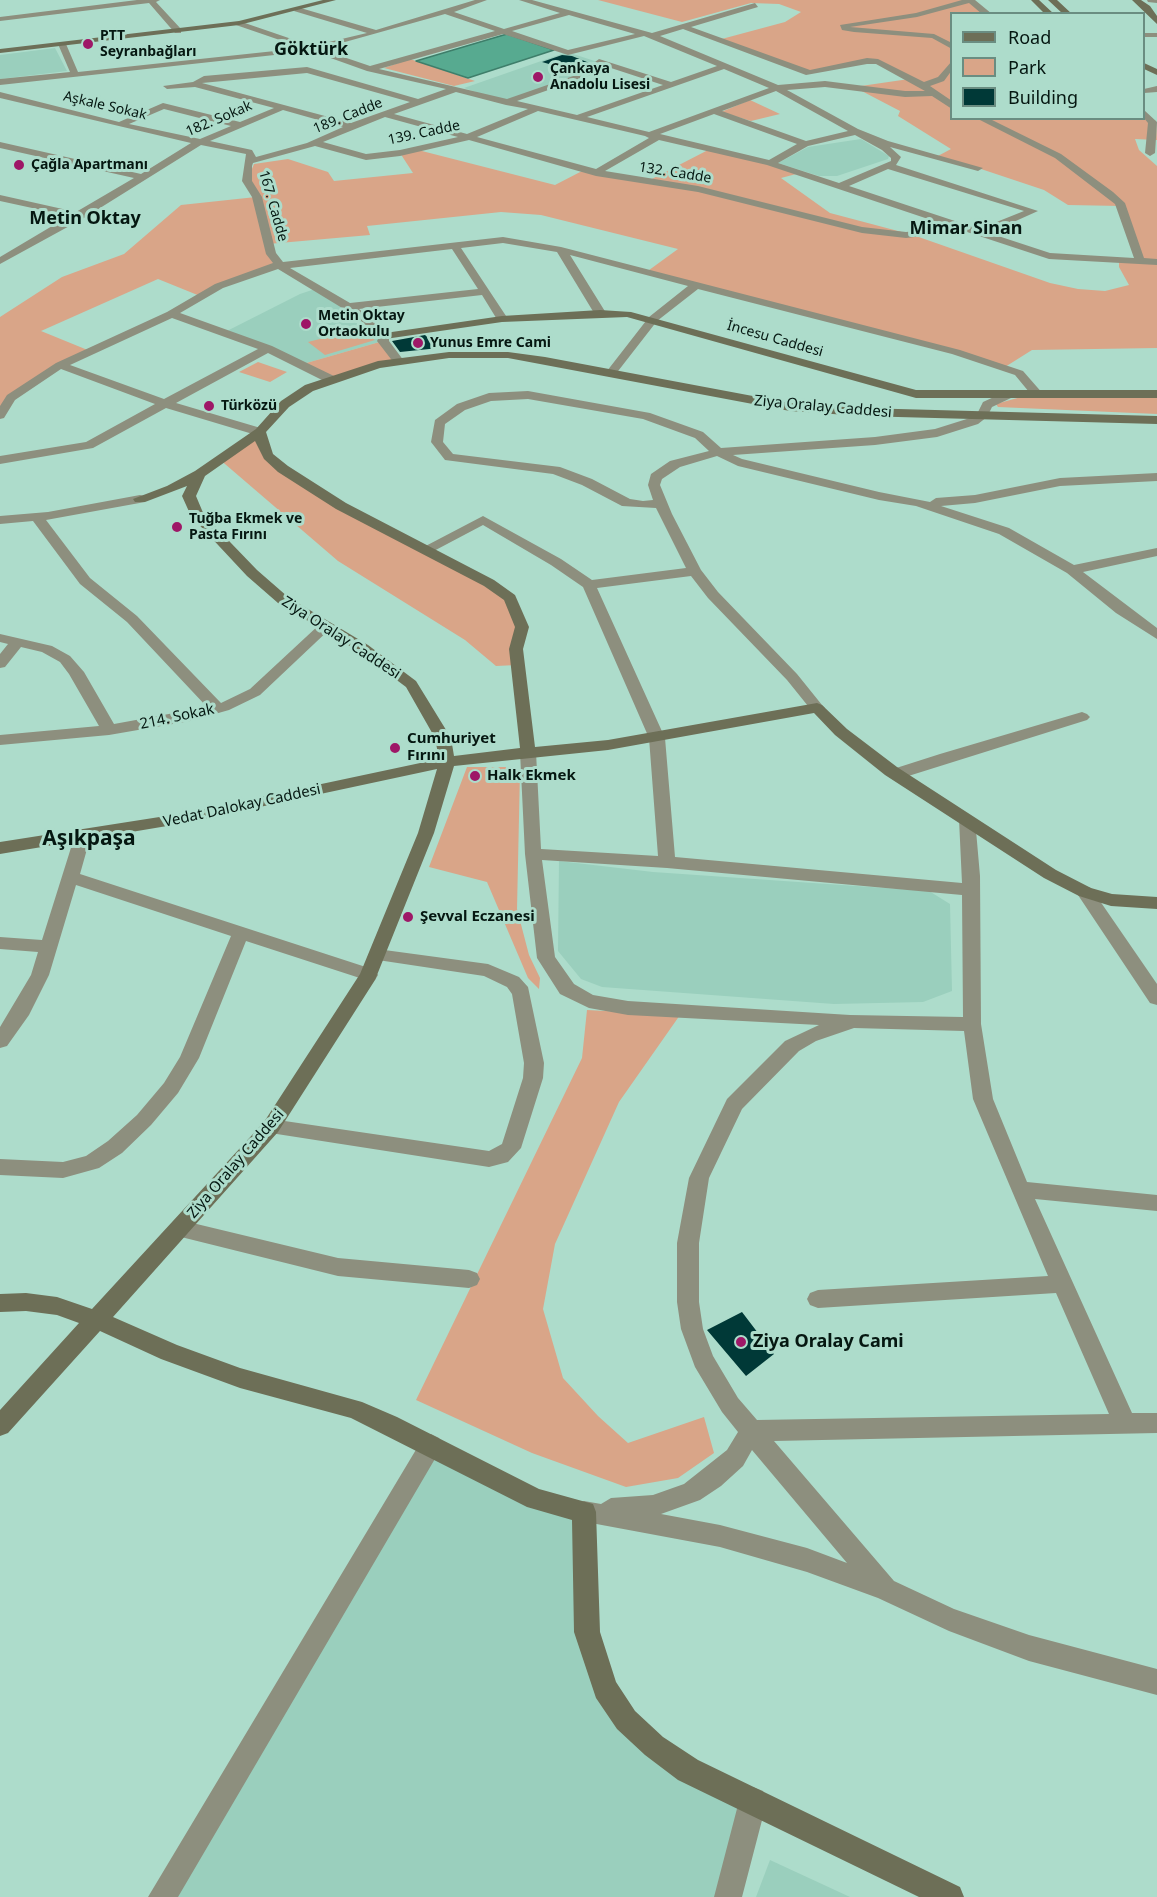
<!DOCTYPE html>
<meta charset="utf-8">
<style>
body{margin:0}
#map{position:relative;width:1157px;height:1897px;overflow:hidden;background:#addccb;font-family:"Noto Sans",sans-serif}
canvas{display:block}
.legend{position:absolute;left:950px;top:12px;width:195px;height:108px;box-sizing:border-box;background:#addccb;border:2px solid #6a8d81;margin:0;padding:8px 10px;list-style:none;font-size:18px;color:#051711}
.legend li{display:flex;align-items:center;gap:12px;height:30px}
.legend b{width:30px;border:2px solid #6a8d81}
</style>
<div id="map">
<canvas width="1157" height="1897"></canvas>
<ul class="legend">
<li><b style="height:8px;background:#6d6f57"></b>Road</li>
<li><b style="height:16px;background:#d9a588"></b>Park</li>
<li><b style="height:16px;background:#003937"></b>Building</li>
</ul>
</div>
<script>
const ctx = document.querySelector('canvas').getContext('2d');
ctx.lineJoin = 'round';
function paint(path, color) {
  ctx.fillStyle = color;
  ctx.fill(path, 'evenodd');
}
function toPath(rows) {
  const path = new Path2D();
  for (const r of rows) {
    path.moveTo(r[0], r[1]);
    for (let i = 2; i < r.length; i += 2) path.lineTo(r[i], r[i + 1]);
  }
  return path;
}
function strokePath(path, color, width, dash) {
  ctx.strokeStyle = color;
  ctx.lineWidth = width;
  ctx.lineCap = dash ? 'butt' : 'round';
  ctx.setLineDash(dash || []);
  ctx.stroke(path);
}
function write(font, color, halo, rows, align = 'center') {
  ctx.font = font + ' "Noto Sans",sans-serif';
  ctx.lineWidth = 6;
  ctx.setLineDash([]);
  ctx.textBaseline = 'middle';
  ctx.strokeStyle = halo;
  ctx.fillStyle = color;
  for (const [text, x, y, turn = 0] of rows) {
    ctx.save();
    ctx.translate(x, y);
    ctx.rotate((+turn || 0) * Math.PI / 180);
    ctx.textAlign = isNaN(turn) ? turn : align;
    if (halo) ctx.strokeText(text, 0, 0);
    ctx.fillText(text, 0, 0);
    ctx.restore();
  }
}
const built = toPath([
 [55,48,67,71,0,79,0,55],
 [567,52,610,66,506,102,464,88],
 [861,139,889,156,888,159,837,176,819,176,778,163,808,147],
 [318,288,361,315,383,341,303,364,223,333,300,294],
 [559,861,653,872,929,891,950,904,952,991,923,1002,834,1004,602,987,581,979,558,951],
 [431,1445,584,1512,587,1632,626,1720,753,1801,728,1897,162,1897],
 [770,1860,850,1897,756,1897]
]);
const green = toPath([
 [598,0,971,0,988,13,952,14,952,118,1144,118,1144,115,1156,121,1157,140,1135,139,1139,150,1157,166,1157,348,1032,350,1005,367,645,273,678,249,541,215,501,212,367,226,370,235,268,244,282,267,268,267,200,296,158,279,41,331,90,351,27,385,0,415,0,317,62,277,124,254,181,205,256,197,247,181,254,164,288,159,328,172,334,181,413,173,400,153,418,150,555,185,584,170,646,182,710,149,800,173,781,178,830,213,913,235,1050,283,1078,289,1105,291,1129,285,1119,267,1119,260,1140,261,1121,206,1068,205,1044,190,978,168,936,157,951,149,898,116,900,111,854,87,909,79,878,62,867,61,813,73,718,40,785,22,801,12,779,4,751,3,682,22],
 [410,59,475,81,454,86,384,68],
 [750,100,780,114,751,121,721,112],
 [359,329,375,340,325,355,308,342],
 [383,341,398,361,330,379,303,364],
 [258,362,287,372,270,382,239,372],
 [1021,397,1157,398,1157,414,998,407,996,404],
 [260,432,262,445,283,469,514,603,517,665,496,666,465,640,338,561,218,458],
 [467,767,515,767,520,771,517,909,529,955,540,978,539,989,528,978,487,882,429,867],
 [587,1010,680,1015,619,1102,555,1244,543,1309,563,1378,598,1416,628,1443,704,1417,714,1453,678,1478,626,1487,532,1453,416,1400,582,1058]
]);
const water = toPath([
 [507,34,554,50,468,78,416,61,507,34]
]);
const building = toPath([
 [562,55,572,56,597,66,577,72,542,62],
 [425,335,439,348,400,352,392,341],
 [742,1312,774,1354,746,1376,707,1330]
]);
const street = toPath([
 [137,0,160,0,156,2,181,29,181,33,175,33,149,3,0,21,0,17,137,0],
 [475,0,487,0,454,12,504,29,560,13,519,0,532,0,652,33,755,3,758,7,691,27,810,70,867,58,878,59,924,82,938,77,952,61,952,70,944,81,930,86,952,101,952,109,932,96,905,97,825,87,787,90,858,129,888,141,983,168,978,171,890,147,901,157,896,165,1038,211,989,233,1050,253,1134,258,1115,204,1055,158,976,118,988,118,1061,154,1113,192,1125,203,1144,258,1157,259,1157,265,1049,259,964,231,906,238,862,233,698,192,596,176,469,140,400,156,366,160,315,146,253,163,252,166,252,181,262,197,276,253,283,262,503,237,561,247,960,350,1023,371,1044,395,1034,398,1015,375,952,354,698,289,657,321,615,375,607,375,607,371,649,317,688,286,570,255,606,313,600,316,594,313,557,252,503,243,461,248,508,319,506,321,498,321,482,295,359,309,389,334,389,341,404,361,398,364,394,363,377,341,379,337,357,317,278,269,223,288,180,313,272,346,334,376,334,382,326,382,268,353,176,403,264,429,264,435,256,435,166,408,93,448,0,464,0,456,86,442,155,404,61,369,15,400,4,418,0,419,0,406,7,395,56,363,167,312,215,284,273,263,266,254,252,197,242,181,246,154,201,145,84,218,0,264,0,257,69,216,0,201,0,195,76,212,134,178,0,148,0,142,141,174,191,143,0,98,0,92,119,122,163,103,240,122,274,108,195,87,167,89,163,86,193,82,204,76,307,67,418,99,446,89,367,71,311,51,0,85,0,79,70,72,58,44,62,42,66,44,78,72,303,48,236,25,239,21,312,46,367,33,294,11,297,7,376,30,475,0],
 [445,14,495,31,370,66,320,49,445,14],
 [569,15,635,34,568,50,512,31,569,15],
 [683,29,806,75,867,64,876,64,925,91,905,91,825,81,778,85,660,36,683,29],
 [503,34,568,55,644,36,717,66,671,82,599,59,595,62,602,66,507,99,379,69,503,34],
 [611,68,663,85,577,115,517,101,611,68],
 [724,69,769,88,649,132,587,117,724,69],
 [307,73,410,102,351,123,202,83,307,73],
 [776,91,848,131,806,141,722,111,776,91],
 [456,92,506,105,528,109,467,134,394,114,456,92],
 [164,109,231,126,200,139,129,124,164,109],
 [283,110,343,127,307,143,256,157,252,150,210,141,283,110],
 [538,111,645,136,649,138,596,169,477,137,538,111],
 [714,114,797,144,769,160,660,134,714,114],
 [385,117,458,137,400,150,366,154,323,142,385,117],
 [855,135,882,150,891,158,891,161,839,183,778,163,808,146,855,135],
 [659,140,767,165,952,227,906,232,862,227,698,186,605,171,659,140],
 [888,169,1024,211,979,229,849,186,888,169],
 [452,249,478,289,350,303,290,268,452,249],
 [172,318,258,349,164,399,70,365,172,318],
 [962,0,975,0,992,14,982,14,969,3,917,17,850,27,934,34,952,43,952,49,932,38,854,32,842,30,840,25,916,13,962,0],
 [1147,0,1157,0,1157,3,1148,2,1147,0],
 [1144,33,1157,33,1157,37,1144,37,1144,33],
 [1157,86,1157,92,1144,93,1144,89,1157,86],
 [1144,110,1157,122,1155,153,1150,156,1145,153,1148,123,1144,118,1144,110],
 [528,391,650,413,703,432,721,448,875,437,935,429,970,418,978,412,983,402,1007,391,1011,392,1011,398,992,407,987,417,978,424,937,437,875,445,733,455,742,459,879,492,930,502,936,498,975,495,1060,478,1157,473,1157,481,1060,486,975,503,941,506,1009,528,1074,565,1157,548,1157,556,1083,572,1157,628,1157,639,1116,613,1067,573,999,534,916,506,879,500,738,466,717,456,680,467,662,479,660,485,672,514,701,570,718,592,797,674,822,705,825,708,822,711,817,713,812,711,787,680,708,598,691,576,597,588,665,738,675,857,962,883,959,819,967,814,975,819,980,876,981,1024,993,1099,1027,1182,1157,1195,1157,1211,1035,1199,1132,1413,1157,1413,1157,1433,774,1441,894,1581,954,1609,1029,1635,1157,1669,1157,1695,1029,1661,949,1631,878,1598,807,1572,720,1547,575,1520,572,1512,575,1504,584,1501,601,1504,611,1498,653,1495,684,1484,727,1450,738,1432,722,1412,695,1367,681,1329,677,1302,677,1243,689,1178,727,1099,785,1041,819,1025,628,1015,589,1008,560,994,537,958,525,854,520,752,528,747,536,752,541,849,658,856,649,738,583,587,551,565,483,525,430,553,425,554,418,550,483,516,561,559,592,580,686,568,656,508,622,506,582,485,553,474,445,460,431,442,435,420,457,404,489,393,528,391],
 [528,399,643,419,695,438,709,451,670,461,651,474,648,485,653,500,643,501,630,499,592,479,560,467,453,454,443,442,445,424,465,410,491,401,528,399],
 [542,860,667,868,962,895,963,1017,850,1015,628,1001,593,995,574,984,555,957,542,860],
 [854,1028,964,1031,973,1099,1048,1276,818,1290,810,1293,807,1299,810,1305,818,1308,1056,1293,1109,1414,757,1420,738,1398,713,1356,703,1329,699,1302,699,1243,709,1178,742,1109,799,1051,816,1041,854,1028],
 [752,1450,847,1563,807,1548,720,1525,661,1514,700,1500,721,1486,743,1466,752,1450],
 [140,495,145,496,145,502,46,520,90,578,137,616,221,703,250,689,320,624,330,624,332,627,260,695,229,710,190,721,109,735,0,745,0,735,99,726,69,674,60,662,42,652,21,647,5,667,0,668,0,654,8,644,0,642,0,634,52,646,70,656,84,672,114,724,207,707,127,622,80,584,33,521,0,524,0,516,48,512,140,495],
 [1082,712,1087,714,1090,717,1087,720,902,778,890,778,888,774,890,770,940,754,1082,712],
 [83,830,91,835,80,874,375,970,378,975,375,980,369,981,246,941,199,1058,178,1093,151,1125,122,1153,99,1168,63,1178,0,1175,0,1159,63,1162,86,1156,108,1141,137,1115,164,1083,180,1057,231,936,76,885,49,975,29,1015,7,1046,0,1048,0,1027,31,975,38,952,0,949,0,937,42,940,75,835,83,830],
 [1085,886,1091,888,1157,984,1157,1005,1150,1003,1076,892,1085,886],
 [377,949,488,964,519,977,528,987,544,1063,543,1078,521,1148,508,1162,489,1167,264,1132,261,1127,264,1122,271,1119,489,1151,502,1144,523,1078,524,1063,512,994,507,987,484,976,371,959,368,955,371,951,377,949],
 [180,1220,338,1258,469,1270,477,1273,480,1279,477,1285,469,1288,338,1276,173,1235,169,1229,173,1223,180,1220],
 [431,1434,439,1438,443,1445,439,1452,178,1897,148,1897,423,1438,431,1434],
 [753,1787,763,1791,767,1801,742,1897,714,1897,739,1801,743,1791,753,1787]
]);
const secondary = toPath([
 [323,0,336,0,239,25,0,53,0,49,239,21,323,0],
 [1031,0,1039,0,1054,14,1045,14,1031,0],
 [1048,0,1057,0,1072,14,1063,14,1048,0],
 [1132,0,1141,0,1150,6,1157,16,1157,24,1132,0],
 [1144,63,1157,69,1157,75,1144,69,1144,63],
 [600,310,631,312,916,390,1157,390,1157,398,916,398,627,317,502,322,385,339,379,336,385,333,502,316,600,310],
 [449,352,508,352,545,357,790,403,861,408,1157,416,1157,424,861,416,790,411,508,358,449,358,380,368,313,391,289,407,266,432,273,454,288,466,346,503,494,580,515,595,529,627,523,649,535,747,608,740,817,703,822,705,847,729,897,767,1056,870,1091,888,1112,894,1157,897,1157,909,1111,906,1079,896,1044,878,885,775,835,735,814,713,608,750,454,766,434,833,375,980,278,1132,113,1317,177,1345,240,1368,362,1402,397,1417,539,1489,593,1504,596,1512,600,1632,616,1682,635,1711,663,1737,698,1760,960,1887,964,1897,919,1897,678,1780,645,1755,617,1729,596,1698,574,1632,572,1520,527,1507,351,1418,240,1388,161,1359,100,1331,8,1433,0,1436,0,1410,79,1323,57,1315,26,1311,0,1312,0,1294,26,1293,57,1297,92,1309,264,1122,360,974,418,833,437,769,185,823,0,854,0,842,185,813,439,759,435,738,406,687,358,651,278,603,247,576,191,516,182,496,187,486,145,502,135,502,133,499,167,486,195,471,256,429,281,401,305,385,378,361,449,352],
 [255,441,264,459,278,472,336,509,484,586,504,600,515,627,509,649,520,748,454,756,451,738,416,681,368,645,288,597,257,570,204,515,196,496,205,476,255,441]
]);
const markers = [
 [88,44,6,"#9e1767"],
 [538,77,6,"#9e1767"],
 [19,165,6,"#9e1767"],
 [306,324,6,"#9e1767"],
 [418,343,6,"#9e1767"],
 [209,406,6,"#9e1767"],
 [177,527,6,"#9e1767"],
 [395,748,6,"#9e1767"],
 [475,776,6,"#9e1767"],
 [408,917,6,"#9e1767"],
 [741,1342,6,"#9e1767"]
];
const farPoinames = [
 ["PTT",100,36],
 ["Seyranbağları",100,52],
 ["Çankaya",550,69],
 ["Anadolu Lisesi",550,85],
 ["Çağla Apartmanı",31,165],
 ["Metin Oktay",318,316],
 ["Ortaokulu",318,332],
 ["Yunus Emre Cami",430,343],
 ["Türközü",221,406],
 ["Tuğba Ekmek ve",189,519],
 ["Pasta Fırını",189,535]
];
const farStreetnames = [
 ["Aşkale Sokak",105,106,13],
 ["189. Cadde",348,116,-22],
 ["182. Sokak",219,119,-23],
 ["139. Cadde",424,133,-12],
 ["132. Cadde",675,173,9],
 ["167. Cadde",273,206,74],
 ["İncesu Caddesi",775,339,16]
];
const streetNames = [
 ["Ziya Oralay Caddesi",823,407,5],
 ["Ziya Oralay Caddesi",341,638,33],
 ["214. Sokak",177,717,-12],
 ["Vedat Dalokay Caddesi",242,806,-12],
 ["Ziya Oralay Caddesi",236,1164,-49]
];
const poiNames = [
 ["Cumhuriyet",407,739],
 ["Fırını",407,756],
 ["Halk Ekmek",487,776],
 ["Şevval Eczanesi",420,917]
];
const farDistrictnames = [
 ["Göktürk",311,50],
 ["Metin Oktay",85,219],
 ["Mimar Sinan",966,229]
];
const nearPoinames = [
 ["Ziya Oralay Cami",753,1342]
];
const districtNames = [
 ["Aşıkpaşa",89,839]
];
paint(built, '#9acfbd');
paint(green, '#d9a588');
paint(water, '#57aa90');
strokePath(water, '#3e7e6a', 1.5);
paint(building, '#003937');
paint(street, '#8d8f7e');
paint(secondary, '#6d6f57');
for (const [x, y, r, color] of markers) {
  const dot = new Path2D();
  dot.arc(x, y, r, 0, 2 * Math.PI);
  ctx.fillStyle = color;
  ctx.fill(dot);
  strokePath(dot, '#addccb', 2);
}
write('bold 14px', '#051711', '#addccb', farPoinames, 'left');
write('14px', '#051711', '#addccb', farStreetnames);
write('15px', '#051711', '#addccb', streetNames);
write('bold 15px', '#051711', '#addccb', poiNames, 'left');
write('bold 18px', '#051711', '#addccb', farDistrictnames);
write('bold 18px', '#051711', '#addccb', nearPoinames, 'left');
write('bold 21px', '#051711', '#addccb', districtNames);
</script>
